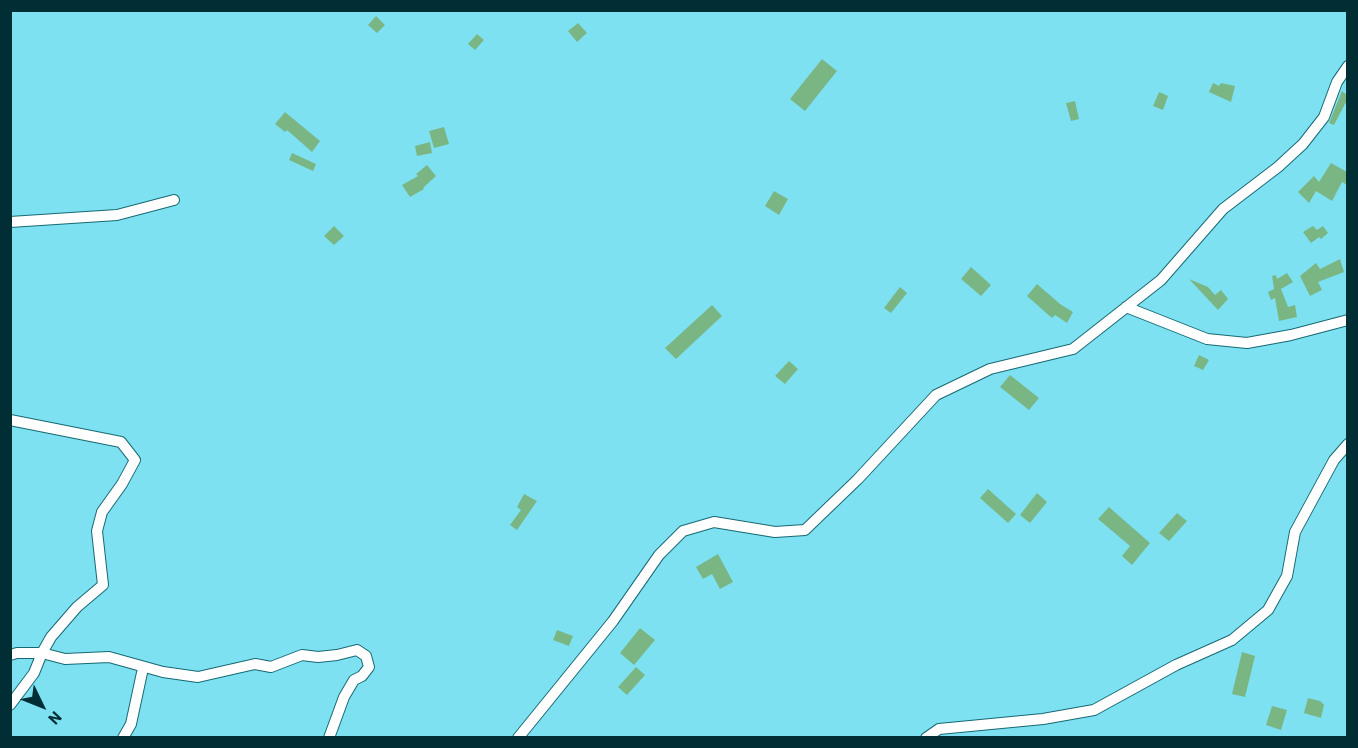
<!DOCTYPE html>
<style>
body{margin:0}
#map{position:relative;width:1358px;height:748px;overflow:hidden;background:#7ee1f1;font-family:Barlow,sans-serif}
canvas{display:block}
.frame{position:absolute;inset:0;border:12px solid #002e35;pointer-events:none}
.north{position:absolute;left:12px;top:676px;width:60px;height:60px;-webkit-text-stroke:4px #7ee1f1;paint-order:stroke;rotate:133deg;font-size:16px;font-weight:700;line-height:24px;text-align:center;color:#002e35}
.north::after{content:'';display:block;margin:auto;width:21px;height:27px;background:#002e35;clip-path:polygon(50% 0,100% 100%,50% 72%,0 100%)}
</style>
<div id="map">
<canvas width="1358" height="748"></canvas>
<div class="frame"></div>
<div class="north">N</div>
</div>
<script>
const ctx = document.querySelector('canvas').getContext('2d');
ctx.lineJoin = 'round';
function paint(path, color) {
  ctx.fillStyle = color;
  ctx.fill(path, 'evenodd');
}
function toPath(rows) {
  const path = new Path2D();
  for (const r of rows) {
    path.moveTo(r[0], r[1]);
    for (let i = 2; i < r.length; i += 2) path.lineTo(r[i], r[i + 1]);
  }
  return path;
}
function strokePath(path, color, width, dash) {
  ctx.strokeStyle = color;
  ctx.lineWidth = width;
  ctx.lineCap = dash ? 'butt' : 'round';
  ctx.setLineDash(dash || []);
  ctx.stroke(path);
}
const building = toPath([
 [376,16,385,25,377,33,368,25],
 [578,23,587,33,577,42,568,31],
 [477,34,484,40,475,50,468,44],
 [822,59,837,71,805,111,790,99],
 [1213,83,1219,86,1221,83,1235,86,1231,102,1209,92],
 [1342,91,1347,95,1347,100,1334,125,1329,123],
 [1159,92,1168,96,1163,110,1153,106],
 [1075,101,1079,119,1071,121,1066,103],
 [285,112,320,141,312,152,287,130,285,132,275,124],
 [444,127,449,144,434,148,429,131],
 [430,142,432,153,417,156,415,146],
 [292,153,316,164,313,171,289,160],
 [1331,163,1347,172,1347,185,1342,182,1332,201,1316,191,1309,203,1298,192,1314,176,1319,182],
 [427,165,436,176,423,188,424,189,410,197,402,185,418,176,416,174],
 [774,191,788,199,779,215,765,206],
 [334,226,344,236,334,245,324,236],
 [1313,226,1317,230,1323,226,1328,233,1321,239,1319,237,1311,243,1303,232],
 [1340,259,1344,272,1318,282,1322,290,1310,296,1300,276,1316,263,1320,269],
 [971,267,991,285,981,296,961,279],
 [1287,273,1293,282,1281,289,1288,307,1295,305,1297,317,1279,321,1275,298,1271,300,1268,292,1274,289,1272,276,1276,275,1277,279],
 [1189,279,1208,287,1215,295,1221,290,1228,299,1218,310],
 [1037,284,1060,304,1073,312,1067,323,1055,315,1052,318,1027,296],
 [900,287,907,293,891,313,884,308],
 [712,305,722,316,676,359,665,348],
 [1199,355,1209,360,1203,370,1194,366],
 [789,361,798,369,785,384,775,376],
 [1010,375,1039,398,1029,410,1000,387],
 [988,489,1016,514,1008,523,980,498],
 [1037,493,1047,502,1030,523,1020,515],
 [524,494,537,501,517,530,510,525,521,510,517,507],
 [1109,507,1150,543,1132,565,1122,556,1130,546,1098,519],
 [1177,513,1187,521,1169,541,1159,533],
 [718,554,733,582,720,589,712,574,703,579,696,567],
 [640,628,655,640,634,665,620,653],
 [557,630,573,636,569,646,553,640],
 [1242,652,1255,656,1245,697,1232,694],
 [636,667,645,675,627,695,618,687],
 [1308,698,1320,701,1324,705,1321,718,1304,713],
 [1272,706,1287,710,1281,730,1266,725]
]);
const minor = toPath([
 [10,222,117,215,174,200],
 [1126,307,1207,339,1247,343,1291,335,1348,320],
 [10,420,121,442,135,460,122,484,102,512,97,531,103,585,77,607,51,637,42,653,17,653,10,655],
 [10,705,34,673,42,653,65,659,109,657,163,672,198,677,255,664,271,667,302,655,318,657,337,655,357,650,366,656,369,667,362,676,354,680,344,697,329,738],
 [123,738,131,724,143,668],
 [518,738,613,621,659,555,683,531,714,522,775,532,805,530,858,479,936,395,990,369,1073,349,1161,280,1223,209,1278,167,1303,144,1324,117,1337,82,1348,66],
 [926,738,939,729,1043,719,1094,710,1176,665,1232,640,1268,610,1287,576,1295,532,1334,460,1348,444]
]);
paint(building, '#7ab684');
strokePath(minor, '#166974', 12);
strokePath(minor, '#fff', 10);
</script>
